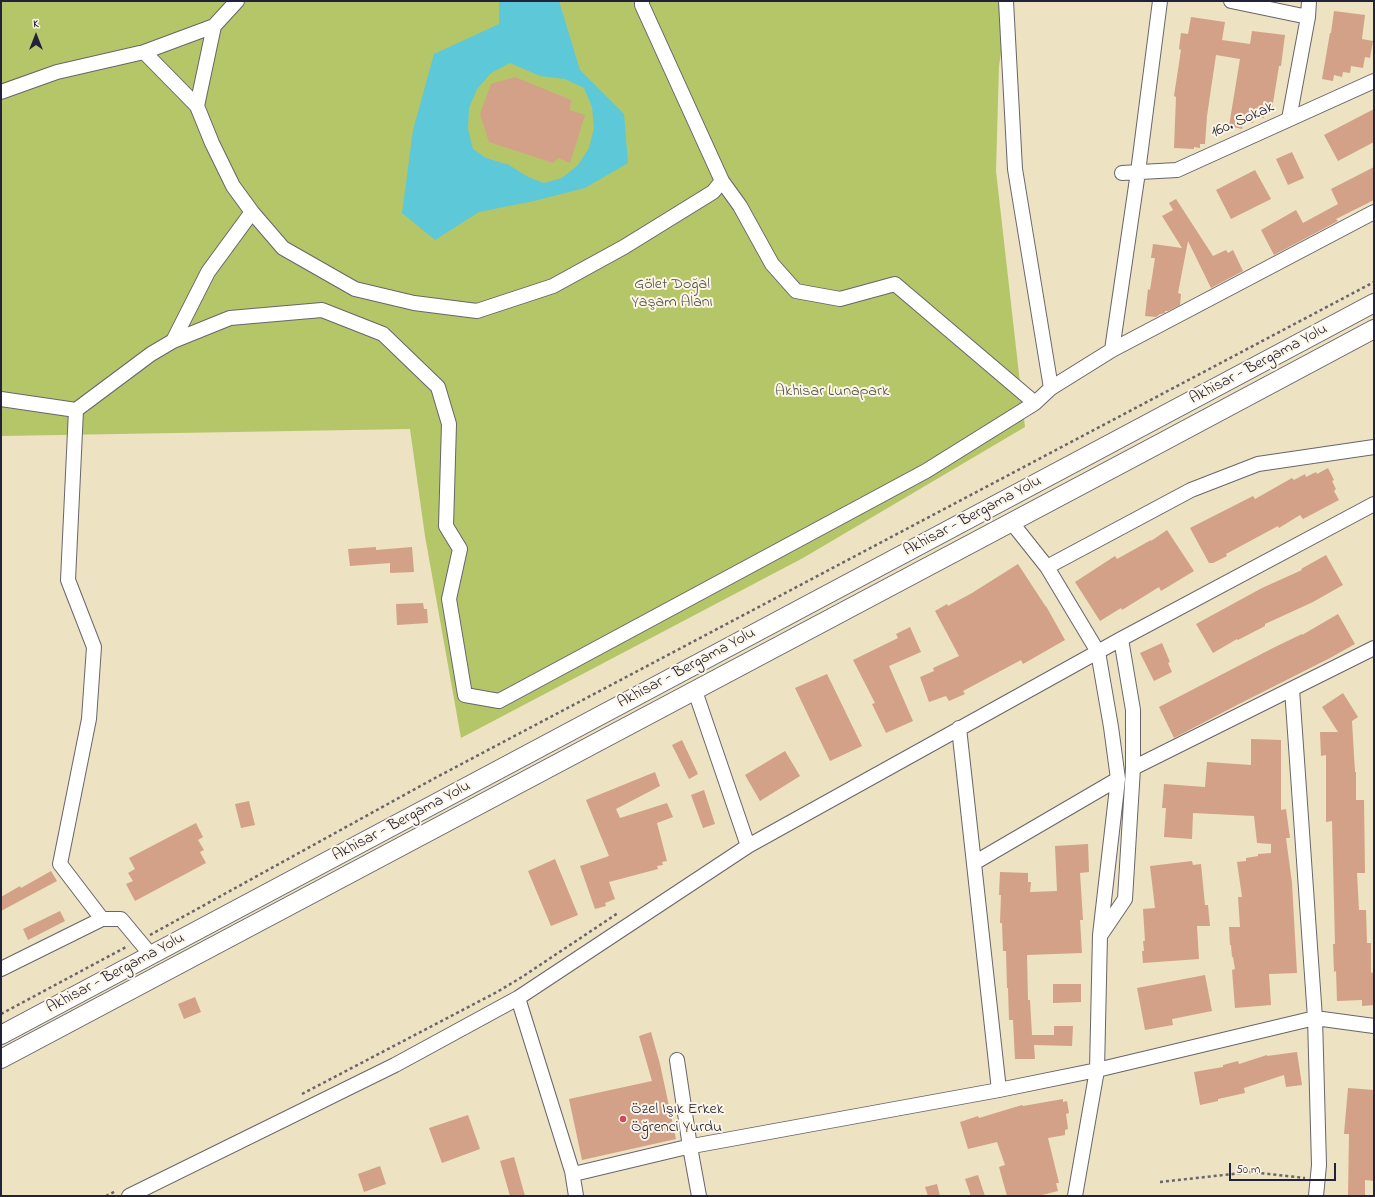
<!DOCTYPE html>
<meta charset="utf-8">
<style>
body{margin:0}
#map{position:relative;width:1375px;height:1197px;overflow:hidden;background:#ede2c1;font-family:"Indie Flower",sans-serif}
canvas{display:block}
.frame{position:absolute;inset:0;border:2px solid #22223b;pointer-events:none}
.north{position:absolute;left:16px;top:16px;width:40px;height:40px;-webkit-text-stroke:3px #fcf5e5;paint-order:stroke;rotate:0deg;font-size:11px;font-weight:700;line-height:16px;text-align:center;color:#22223b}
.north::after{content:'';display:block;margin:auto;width:14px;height:18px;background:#22223b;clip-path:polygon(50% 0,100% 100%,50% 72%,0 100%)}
.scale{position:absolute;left:1229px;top:1163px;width:107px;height:18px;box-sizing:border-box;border:2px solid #22223b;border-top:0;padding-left:5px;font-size:12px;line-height:14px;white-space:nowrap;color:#22223b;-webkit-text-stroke:3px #fcf5e5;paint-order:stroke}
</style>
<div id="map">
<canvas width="1375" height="1197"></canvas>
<div class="frame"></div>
<div class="north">K</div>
<div class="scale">50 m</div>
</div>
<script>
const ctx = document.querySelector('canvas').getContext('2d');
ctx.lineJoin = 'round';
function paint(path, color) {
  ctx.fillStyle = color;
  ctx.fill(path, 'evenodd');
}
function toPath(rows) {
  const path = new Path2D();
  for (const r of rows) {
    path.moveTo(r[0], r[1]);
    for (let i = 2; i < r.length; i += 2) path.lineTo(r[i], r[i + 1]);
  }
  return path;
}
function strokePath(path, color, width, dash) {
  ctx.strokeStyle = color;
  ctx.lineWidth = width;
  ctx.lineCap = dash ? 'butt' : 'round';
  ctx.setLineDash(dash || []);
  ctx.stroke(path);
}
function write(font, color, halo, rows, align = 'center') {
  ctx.font = font + ' "Indie Flower",sans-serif';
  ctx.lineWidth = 4;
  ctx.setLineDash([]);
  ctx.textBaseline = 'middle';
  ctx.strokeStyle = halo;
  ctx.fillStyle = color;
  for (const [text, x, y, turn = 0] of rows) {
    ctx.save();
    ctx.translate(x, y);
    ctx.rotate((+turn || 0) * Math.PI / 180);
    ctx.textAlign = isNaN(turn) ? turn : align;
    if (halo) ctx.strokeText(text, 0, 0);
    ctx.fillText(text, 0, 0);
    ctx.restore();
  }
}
const green = toPath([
 [1,1,1002,1,1003,40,999,66,996,171,1025,427,803,558,461,738,425,536,410,429,1,436]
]);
const water = toPath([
 [499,1,559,1,580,70,624,114,628,163,585,188,534,201,479,212,435,240,402,213,413,130,434,54,499,24],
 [510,63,540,76,565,79,584,88,592,107,594,128,589,148,578,165,562,178,544,183,528,177,509,165,486,158,473,149,468,129,469,108,477,89,491,73]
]);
const building = toPath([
 [1334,11,1365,15,1362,39,1373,41,1370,58,1365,57,1363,68,1351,66,1350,73,1343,72,1342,77,1334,75,1333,81,1322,79,1330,33,1331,33],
 [1191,17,1225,22,1222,40,1250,44,1252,31,1285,35,1281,66,1279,66,1272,109,1266,108,1264,118,1254,116,1253,123,1243,122,1242,129,1229,126,1240,59,1216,55,1207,116,1205,144,1200,144,1200,148,1194,147,1194,149,1174,148,1176,97,1174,96,1181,50,1179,49,1181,33,1188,34],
 [515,77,571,100,570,110,585,115,570,163,558,158,553,163,489,142,480,114,491,84],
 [1374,109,1374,142,1338,161,1324,135],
 [1292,152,1304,178,1288,185,1276,159],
 [1374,167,1374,200,1336,219,1338,221,1274,255,1261,230,1296,210,1303,223,1338,204,1331,189],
 [1255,170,1271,199,1231,219,1216,190],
 [1176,199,1213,256,1226,250,1228,253,1233,250,1243,271,1211,288,1188,241,1178,293,1181,294,1180,305,1168,311,1165,311,1165,313,1160,314,1156,317,1145,316,1148,289,1150,290,1155,258,1151,258,1153,244,1182,248,1162,216,1173,210,1169,203],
 [1328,468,1334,480,1332,481,1336,489,1334,491,1339,500,1303,519,1300,515,1279,528,1278,526,1226,554,1227,556,1213,563,1209,563,1190,528,1253,496,1255,499,1292,478,1294,480,1305,474,1306,477,1316,472,1317,474],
 [1167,530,1194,571,1161,591,1159,587,1122,610,1121,608,1100,621,1075,582,1115,556,1117,559,1151,540,1151,541],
 [376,547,376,550,412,547,414,572,390,573,390,563,350,566,348,549],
 [1326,555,1343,585,1313,602,1265,624,1265,626,1238,640,1237,639,1213,653,1196,624,1262,588,1302,570,1301,569],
 [1018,564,1046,607,1046,606,1065,640,1023,664,1021,660,963,691,965,694,949,701,946,696,929,702,920,677,934,671,933,668,959,656,935,611,947,604,948,606,972,593],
 [423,603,424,609,427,609,428,623,397,625,396,604],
 [1338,614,1355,644,1330,658,1239,704,1174,738,1159,707,1273,648,1302,634,1302,635],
 [910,627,921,652,889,666,913,721,886,733,872,704,875,703,853,660,898,638,896,634],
 [1162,643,1170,662,1168,663,1172,672,1154,681,1140,653],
 [827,674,862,746,830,761,795,688],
 [1343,693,1358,717,1352,721,1355,772,1356,772,1356,800,1364,800,1365,873,1357,873,1359,910,1366,910,1367,943,1371,943,1371,973,1374,972,1374,1005,1362,1006,1362,1000,1337,1001,1336,971,1334,972,1333,944,1335,944,1332,821,1326,822,1326,755,1321,756,1320,732,1338,732,1322,707],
 [1251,739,1281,740,1281,810,1286,809,1290,838,1286,838,1292,883,1297,973,1269,974,1271,1005,1235,1008,1232,970,1235,969,1233,957,1232,957,1231,945,1230,945,1229,927,1240,927,1238,897,1242,897,1237,862,1246,861,1246,858,1258,856,1258,854,1271,853,1271,844,1257,843,1254,816,1193,813,1192,839,1164,837,1166,808,1162,808,1164,784,1205,787,1207,762,1251,765],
 [682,740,698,774,689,779,672,745],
 [785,751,800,776,760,801,745,775],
 [655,772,660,786,616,809,620,818,667,803,673,817,657,823,667,861,662,862,663,865,657,866,658,869,609,882,615,899,605,903,606,906,595,909,580,866,609,856,586,800],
 [704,790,715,824,703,828,691,795],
 [249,801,255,825,241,828,235,804],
 [196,823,203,837,198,840,204,850,200,852,206,863,135,901,126,884,133,881,128,873,135,869,129,858],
 [1088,844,1089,872,1080,873,1083,920,1080,920,1082,953,1027,955,1028,1000,1030,1000,1032,1035,1054,1035,1054,1026,1073,1026,1072,1046,1034,1045,1035,1059,1015,1059,1013,1020,1009,1020,1008,988,1007,988,1006,951,1003,951,1002,923,1000,923,1001,895,999,895,1000,872,1028,873,1028,882,1031,882,1030,892,1057,891,1055,846],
 [555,859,578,915,551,926,528,871],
 [1192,861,1193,865,1201,864,1205,905,1208,905,1210,926,1197,926,1199,959,1143,963,1142,951,1144,951,1143,941,1145,941,1143,909,1155,908,1150,866],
 [51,871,57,881,1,911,1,897,20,886,21,888],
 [60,911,65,921,28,940,23,929],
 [1205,975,1212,1011,1172,1019,1173,1025,1145,1030,1137,988],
 [1053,984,1081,984,1081,1002,1053,1003],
 [195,997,201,1012,184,1019,178,1004],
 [651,1032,660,1064,676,1139,582,1160,569,1099,652,1081,639,1036],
 [1297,1052,1302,1085,1286,1087,1284,1075,1244,1088,1245,1093,1218,1099,1218,1101,1200,1105,1194,1072,1223,1067,1223,1065,1238,1061,1239,1064,1267,1055,1267,1056],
 [1348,1088,1374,1090,1374,1181,1365,1180,1365,1196,1348,1196,1349,1134,1344,1134],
 [1063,1099,1063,1102,1067,1101,1069,1113,1066,1114,1068,1129,1065,1130,1065,1135,1048,1138,1059,1183,1056,1183,1058,1191,1038,1196,1007,1196,999,1167,1005,1165,997,1142,968,1149,960,1122,978,1116,979,1118,1022,1105,1023,1106],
 [468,1115,480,1149,442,1163,429,1128],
 [514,1157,525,1196,510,1196,500,1161],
 [380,1166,386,1184,364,1192,358,1174],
 [978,1175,985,1196,971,1196,965,1179],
 [937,1184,940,1196,928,1196,925,1187]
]);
const path = toPath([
 [150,935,435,778,1374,282],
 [1,1014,128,946],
 [302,1094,497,992,522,977,618,913],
 [1160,1182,1251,1172,1305,1178],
 [106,1196,116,1191]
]);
const minor = toPath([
 [642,1,642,5,722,181,740,206,772,264,796,291,840,299,895,284,1035,403,1051,388,1112,350,1374,212],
 [1006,1,1015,169,1051,388],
 [1231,1,1308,17],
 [214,26,197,106,212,143,233,186,252,212,283,248,355,289,414,303,477,311,553,286,624,247,713,192,722,181],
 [144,52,197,106],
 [1,92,57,72,144,52,214,26,237,1],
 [1289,119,1308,17,1309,1],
 [1122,173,1177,170,1374,81],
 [173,341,208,272,252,212],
 [1112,350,1138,172,1160,1],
 [1,399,76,410,151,354,173,341,230,318,322,310,383,334,438,387,449,424,446,526,460,549,449,599,465,695,499,701,926,471,1035,403],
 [76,410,68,580,94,647,89,719,60,864,102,919],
 [1012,523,1047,567,1098,652,1111,727,1118,779,1100,935,1097,1070,1075,1196],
 [1047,567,1191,490,1258,464,1374,447],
 [1292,689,1315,1018,1319,1165,1316,1196],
 [695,691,748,846],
 [959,728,999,1090],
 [1133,768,1374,648],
 [974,863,1118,779],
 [1102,933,1125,899,1133,768,1133,710,1121,639],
 [1,969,102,919,121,919,151,955],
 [518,998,572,1171,576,1196],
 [677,1060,690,1147,699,1196],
 [572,1171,578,1173,687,1147,999,1090,1097,1070,1315,1018,1374,1026],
 [129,1196,395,1065,518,998,748,846,1121,639,1374,504]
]);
const major = toPath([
 [1,1035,1374,303],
 [1,1059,1153,447,1374,329]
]);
const markers = [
 [623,1119,4,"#d1495b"]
];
const streetNames = [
 ["160. Sokak",1243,121,-24],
 ["Akhisar - Bergama Yolu",1259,365,-28],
 ["Akhisar - Bergama Yolu",973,517,-28],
 ["Akhisar - Bergama Yolu",687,669,-28],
 ["Akhisar - Bergama Yolu",402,822,-28],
 ["Akhisar - Bergama Yolu",116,974,-28]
];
const parkNames = [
 ["Gölet Doğal",672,285],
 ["Yaşam Alanı",672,303],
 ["Akhisar Lunapark",832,392]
];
const poiNames = [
 ["Özel Işık Erkek",631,1110],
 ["Öğrenci Yurdu",631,1128]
];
paint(green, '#b5c669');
paint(water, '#5dc8d7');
paint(building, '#d2a187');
strokePath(minor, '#69656a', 16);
strokePath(major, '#69656a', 20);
strokePath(path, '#69656a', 2.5, [3, 3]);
strokePath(minor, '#fff', 14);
strokePath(major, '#fff', 18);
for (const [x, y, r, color] of markers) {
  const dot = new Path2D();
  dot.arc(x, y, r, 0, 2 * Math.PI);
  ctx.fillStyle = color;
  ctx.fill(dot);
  strokePath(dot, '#fcf5e5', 1.5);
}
write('16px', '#22223b', '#fcf5e5', streetNames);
write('16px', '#4e5349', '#fcf5e5', parkNames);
write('16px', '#22223b', '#fcf5e5', poiNames, 'left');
</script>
